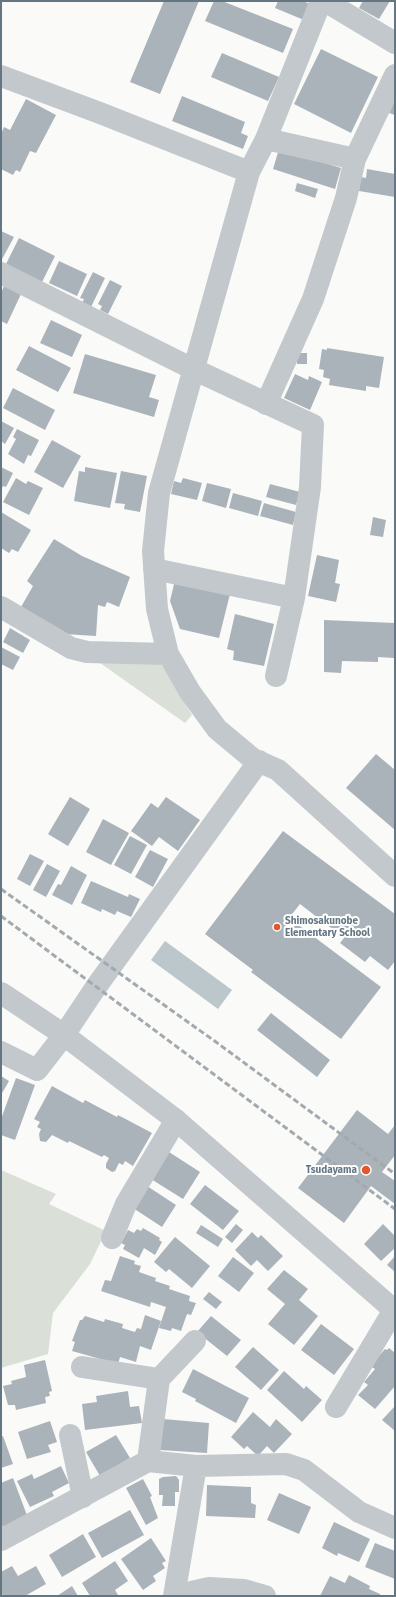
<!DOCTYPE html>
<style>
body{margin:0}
#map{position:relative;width:396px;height:1597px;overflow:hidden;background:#fafaf8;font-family:"Fira Sans",sans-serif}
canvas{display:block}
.frame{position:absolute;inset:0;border:2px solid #657683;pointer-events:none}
</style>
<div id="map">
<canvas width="396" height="1597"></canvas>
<div class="frame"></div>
</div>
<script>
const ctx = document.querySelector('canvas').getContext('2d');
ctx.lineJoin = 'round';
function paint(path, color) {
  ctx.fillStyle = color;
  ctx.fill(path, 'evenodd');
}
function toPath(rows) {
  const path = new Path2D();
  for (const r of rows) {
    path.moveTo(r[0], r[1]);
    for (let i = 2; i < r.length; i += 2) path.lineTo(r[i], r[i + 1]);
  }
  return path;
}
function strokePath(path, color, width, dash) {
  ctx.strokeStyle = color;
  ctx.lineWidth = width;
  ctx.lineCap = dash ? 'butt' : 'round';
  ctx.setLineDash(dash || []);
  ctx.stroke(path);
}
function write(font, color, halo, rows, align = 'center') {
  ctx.font = font + ' "Fira Sans",sans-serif';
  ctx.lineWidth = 4;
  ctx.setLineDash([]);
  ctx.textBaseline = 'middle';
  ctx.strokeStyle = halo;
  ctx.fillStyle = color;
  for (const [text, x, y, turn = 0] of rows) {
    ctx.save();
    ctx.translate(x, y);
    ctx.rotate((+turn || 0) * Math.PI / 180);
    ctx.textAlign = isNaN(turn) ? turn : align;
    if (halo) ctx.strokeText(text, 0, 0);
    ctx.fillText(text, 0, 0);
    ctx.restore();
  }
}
const green = toPath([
 [93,658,158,659,192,715,185,723],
 [1,1170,56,1194,49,1204,106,1231,90,1264,53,1313,48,1354,1,1368]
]);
const water = toPath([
 [165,941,232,990,218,1009,151,960]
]);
const building = toPath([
 [164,1,199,1,160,94,130,82],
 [214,1,222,1,293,29,283,53,205,21],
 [278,1,303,1,310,4,304,20,275,8],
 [363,1,390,1,379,19,359,8],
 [321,49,378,77,351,133,294,104],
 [222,53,279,77,268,101,211,77],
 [182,96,245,122,241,133,248,136,243,149,172,121],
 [26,99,56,115,36,153,30,151,20,172,16,170,13,175,1,169,1,134,4,127,10,130],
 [395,100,395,115,389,113],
 [279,149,341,168,335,189,273,169],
 [367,169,395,174,395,197,359,191,361,177,366,178],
 [297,183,318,189,315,198,295,191],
 [1,231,14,237,1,261],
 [19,238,55,256,42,282,6,264],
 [59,261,87,274,77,296,49,283],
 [93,272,105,278,91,307,82,303,84,299,80,298],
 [110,280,122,286,108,314,100,310,102,306,98,304],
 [4,286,21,294,7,324,1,321,1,293],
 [51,320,82,335,72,357,40,343],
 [29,346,71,368,58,392,16,370],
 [327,348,384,357,379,388,366,386,366,391,329,385,330,379,323,377,324,370,319,369,322,349,327,350],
 [297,353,307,353,307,364,297,364],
 [85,354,156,375,149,397,159,400,154,417,73,393],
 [295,374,308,380,309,376,322,382,310,410,284,398],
 [13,388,55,410,45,430,3,408],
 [1,421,14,428,5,444,1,441],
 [17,429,39,440,31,456,28,455,24,464,8,454,16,439,13,437],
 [52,440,81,456,63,488,34,472],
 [1,467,13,473,6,487,3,486,1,490],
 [85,467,117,473,110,508,74,501,79,471,85,472],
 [121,471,147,476,140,512,124,509,125,504,115,503],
 [16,478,26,484,28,481,43,488,29,515,3,502],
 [183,478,202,483,197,500,171,494,174,481,181,483],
 [207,483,231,489,226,508,202,501],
 [270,484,300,492,296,505,266,497],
 [233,493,262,501,258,516,229,508],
 [264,503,296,512,293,525,260,516],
 [1,512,31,530,18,552,12,549,9,553,1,548],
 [373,517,386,520,383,537,370,535],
 [54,539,82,556,130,577,119,607,107,602,105,607,98,605,96,636,64,634,21,607,33,586,27,581],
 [317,555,339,560,335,583,340,584,336,602,308,596],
 [175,580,230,594,219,638,180,629,170,601],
 [235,614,274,624,264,666,233,660,234,651,227,649],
 [324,620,395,623,394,658,378,657,378,662,342,661,341,673,324,672],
 [10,628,30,640,23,653,3,642],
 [1,647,20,657,13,670,1,664],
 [376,754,395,770,395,830,346,788],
 [70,797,90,809,68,846,48,834],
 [166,797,200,820,178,851,159,837,152,846,131,831,151,803,158,808],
 [103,819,129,833,111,865,86,852],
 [283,831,395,914,395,961,388,970,370,956,365,962,340,943,344,938,300,904,289,918,381,987,341,1039,251,972,253,970,205,934],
 [130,836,147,845,131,874,114,865],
 [150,850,168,859,153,887,135,877],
 [30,854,44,861,30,886,17,879],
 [47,864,60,871,46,897,33,890],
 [71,866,87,875,72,905,52,895,58,884,61,885],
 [91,881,128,897,129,894,140,899,131,917,117,911,115,915,102,909,101,912,81,903],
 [271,1013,330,1060,317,1077,257,1030],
 [1,1076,9,1081,1,1095],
 [16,1078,35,1085,15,1140,1,1135,1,1119],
 [52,1086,83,1103,85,1100,117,1117,118,1115,152,1133,133,1166,125,1161,123,1165,119,1163,115,1171,112,1172,106,1168,106,1164,109,1158,104,1155,102,1157,69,1141,68,1143,52,1135,46,1142,40,1141,39,1134,41,1129,37,1127,40,1122,34,1119],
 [357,1110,388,1134,395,1125,395,1155,382,1172,395,1181,395,1204,371,1186,344,1223,298,1188],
 [169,1152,200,1172,183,1199,151,1179],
 [205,1185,239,1211,223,1230,190,1204],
 [147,1186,176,1205,162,1227,133,1208],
 [236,1224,243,1230,232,1243,225,1237],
 [383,1224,395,1236,395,1248,381,1261,364,1244],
 [201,1225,223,1239,218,1247,196,1233],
 [143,1228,160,1238,159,1240,162,1242,155,1255,144,1248,139,1258,123,1249,125,1245,121,1243,128,1230,134,1233,137,1229,141,1231],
 [252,1232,258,1238,261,1235,283,1256,268,1271,257,1260,251,1266,235,1250],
 [175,1237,210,1266,192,1288,169,1269,166,1272,154,1262],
 [120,1256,135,1261,134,1264,141,1266,139,1272,156,1278,155,1281,170,1286,169,1289,190,1296,189,1301,196,1303,191,1315,187,1314,181,1331,172,1328,171,1331,159,1328,166,1307,151,1302,150,1307,101,1291,105,1280,111,1281],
 [395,1256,395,1272,387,1265],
 [233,1257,254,1273,239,1292,218,1276],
 [284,1270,308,1289,299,1300,318,1316,294,1345,268,1324,285,1304,267,1289],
 [209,1292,222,1302,216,1309,203,1299],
 [145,1315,161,1321,151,1350,140,1346,136,1362,120,1357,118,1364,72,1351,75,1342,72,1341,80,1320,82,1320,85,1316,104,1322,105,1319,123,1324,122,1328,135,1332,137,1328,141,1329],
 [211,1316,241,1340,227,1356,197,1332],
 [321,1324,354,1349,334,1375,301,1350],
 [253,1347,279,1370,261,1390,235,1367],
 [389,1348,395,1353,395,1386,375,1409,358,1395,368,1385,364,1382,375,1369,370,1366,385,1349,387,1350],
 [45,1360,52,1391,49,1392,50,1396,45,1397,46,1403,16,1410,15,1405,8,1405,3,1386,12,1384,11,1381,26,1377,24,1365],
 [193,1369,249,1398,236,1423,195,1401,196,1399,182,1392],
 [284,1371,304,1389,306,1386,322,1400,302,1422,267,1390],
 [128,1391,130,1407,139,1406,142,1423,85,1430,82,1404,97,1402,96,1396],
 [395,1406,395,1431,382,1420],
 [253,1412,270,1427,276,1419,292,1434,274,1453,267,1446,258,1456,247,1446,244,1449,231,1437],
 [163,1419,209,1423,207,1453,160,1450],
 [50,1421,57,1442,48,1445,51,1452,27,1459,18,1432],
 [116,1435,130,1458,100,1476,86,1452],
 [3,1436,13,1464,1,1468,1,1437],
 [61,1466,69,1483,52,1492,54,1496,30,1507,17,1481,32,1474,34,1479],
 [176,1476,179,1480,179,1492,175,1492,175,1506,162,1506,163,1495,159,1495,159,1479,163,1477],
 [13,1478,28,1518,1,1527,1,1483],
 [143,1479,152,1496,150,1497,158,1518,146,1525,126,1488],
 [207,1485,251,1487,251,1503,256,1505,255,1518,206,1516],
 [279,1493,311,1507,299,1534,267,1520],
 [130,1510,144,1535,102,1558,88,1533],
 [334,1522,370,1539,359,1562,338,1553,337,1556,322,1548],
 [83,1534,96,1557,62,1577,49,1555],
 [151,1538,166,1561,162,1563,165,1568,153,1576,156,1581,143,1590,121,1559],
 [375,1543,395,1551,395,1579,365,1567],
 [115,1561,128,1581,115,1590,118,1595,116,1596,90,1596,82,1583],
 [12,1566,18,1576,36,1566,46,1584,25,1596,3,1596,1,1592,1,1572],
 [349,1575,370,1586,369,1589,380,1594,380,1596,320,1596,330,1576,345,1583],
 [72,1586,78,1596,57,1596]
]);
const minor = toPath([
 [321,1,266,139,249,172,159,493,153,551,157,609,168,654,190,692,217,729,253,759,278,770,395,876],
 [325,1,395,43],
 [1,76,100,113,249,172],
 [266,139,355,159],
 [1,273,193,369,313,425,310,487,294,598,276,676],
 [266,404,313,299,346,198,355,159,395,75],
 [154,569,294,598],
 [1,607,71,648,87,652,168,654],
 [1,1052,37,1070,64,1035,96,987,259,761],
 [112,1238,126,1204,176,1120],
 [82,1367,159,1379],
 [336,1407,394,1310],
 [70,1435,83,1497],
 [148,1461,159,1379,195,1341],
 [1,1540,148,1461,196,1466,286,1464,304,1470,359,1512,395,1528],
 [174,1596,196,1466]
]);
const tertiary = toPath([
 [1,993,64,1035,176,1120,395,1311],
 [182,1596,187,1593,209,1588,244,1590,265,1596]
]);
const rail = toPath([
 [1,889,216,1042,395,1174],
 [1,916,395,1209]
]);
const markers = [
 [277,927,4,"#e4572e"],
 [366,1170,5,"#e4572e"]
];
const poiNames = [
 ["Shimosakunobe",285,921],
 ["Elementary School",285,933],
 ["Tsudayama",357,1170,"right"]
];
paint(green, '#dadfd7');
paint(water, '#bbc7cb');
paint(building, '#aab3b9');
strokePath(minor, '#c3c8cc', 22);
strokePath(tertiary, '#c3c8cc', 22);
strokePath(rail, '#a2aab0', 3, [6, 3]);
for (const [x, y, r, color] of markers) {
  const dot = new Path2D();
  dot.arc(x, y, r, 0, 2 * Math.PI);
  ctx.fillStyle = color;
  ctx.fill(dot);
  strokePath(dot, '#fff', 1.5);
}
write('bold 10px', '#657683', '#fff', poiNames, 'left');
</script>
